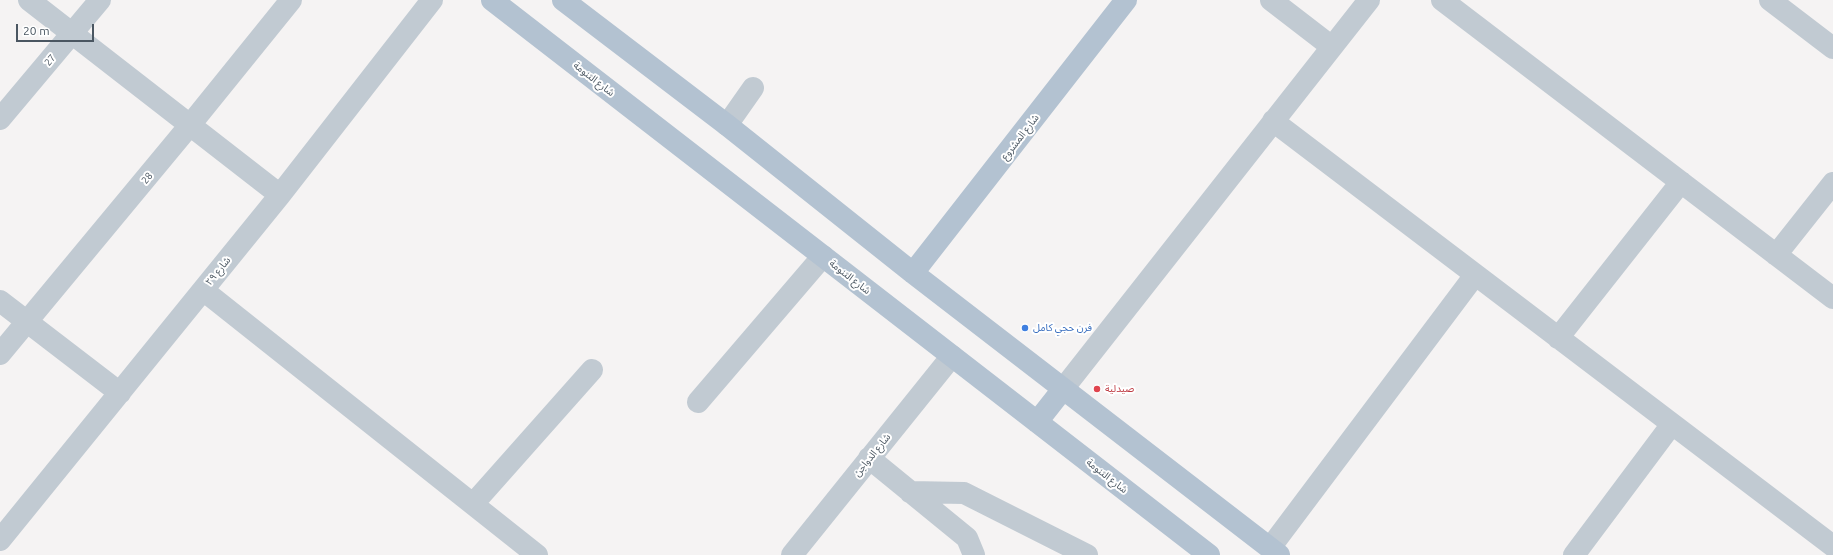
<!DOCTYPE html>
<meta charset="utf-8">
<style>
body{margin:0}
#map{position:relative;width:1833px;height:555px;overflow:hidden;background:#f5f3f3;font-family:Ubuntu,sans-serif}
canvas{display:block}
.scale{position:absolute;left:16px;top:24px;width:78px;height:18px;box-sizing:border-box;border:2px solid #4a5661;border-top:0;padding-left:5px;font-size:12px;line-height:14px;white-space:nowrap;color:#4a5661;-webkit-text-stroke:3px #fff;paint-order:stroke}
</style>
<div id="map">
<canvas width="1833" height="555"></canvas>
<div class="scale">20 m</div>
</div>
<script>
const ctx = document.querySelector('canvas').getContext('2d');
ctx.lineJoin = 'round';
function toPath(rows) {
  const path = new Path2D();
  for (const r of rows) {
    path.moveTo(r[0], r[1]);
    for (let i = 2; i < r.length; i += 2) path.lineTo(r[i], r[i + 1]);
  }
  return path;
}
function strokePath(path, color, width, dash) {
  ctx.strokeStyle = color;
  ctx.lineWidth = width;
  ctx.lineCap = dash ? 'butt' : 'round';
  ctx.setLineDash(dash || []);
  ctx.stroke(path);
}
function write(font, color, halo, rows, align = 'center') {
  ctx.font = font + ' Ubuntu,"Noto Sans Arabic",sans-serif';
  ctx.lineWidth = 4;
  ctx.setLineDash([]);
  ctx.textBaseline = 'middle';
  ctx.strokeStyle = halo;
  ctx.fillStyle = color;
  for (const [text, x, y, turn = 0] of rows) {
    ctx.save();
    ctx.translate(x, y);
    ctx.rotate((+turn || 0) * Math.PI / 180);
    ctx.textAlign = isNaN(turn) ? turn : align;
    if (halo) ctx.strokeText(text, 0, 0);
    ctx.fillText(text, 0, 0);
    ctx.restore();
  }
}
const minor = toPath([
 [29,0,280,195],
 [1271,0,1332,47],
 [1442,0,1833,298],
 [1770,0,1833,48],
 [0,119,100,0],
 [1273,121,1833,546],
 [727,125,753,88],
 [1776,255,1833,183],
 [203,290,537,555],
 [0,301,120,393],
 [1558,338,1681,182],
 [0,354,190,125,291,0],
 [1063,389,1369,0],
 [698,402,823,256],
 [869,458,967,538,974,555],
 [910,492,964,493,1087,555],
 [473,504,592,370],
 [0,540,280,195,432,0],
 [1270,548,1475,275],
 [792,555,952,356],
 [1574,555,1672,424]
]);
const major = toPath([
 [492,0,1209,555],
 [563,0,727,125,913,273,1279,555],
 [913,273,1126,0],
 [1037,422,1063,389]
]);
const markers = [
 [1025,328,4,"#3f7fe0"],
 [1097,389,4,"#e0444e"]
];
const streetNames = [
 ["27",50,60,-50],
 ["شارع التنومة",594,79,38],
 ["شارع المشروع",1020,137,-52],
 ["28",147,178,-50],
 ["شارع ٢٩",218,271,-51],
 ["شارع التنومة",850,277,38],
 ["شارع الدواجن",872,455,-51],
 ["شارع التنومة",1107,476,38]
];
const shopNames = [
 ["فرن حجي كامل",1033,328]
];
const healthNames = [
 ["صيدلية",1105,389]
];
strokePath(minor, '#c1cad2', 22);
strokePath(major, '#b3c2d1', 22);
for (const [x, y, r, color] of markers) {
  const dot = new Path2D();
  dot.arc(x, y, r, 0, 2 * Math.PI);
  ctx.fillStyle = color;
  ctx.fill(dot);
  strokePath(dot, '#fff', 1.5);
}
write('10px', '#4a5661', '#fff', streetNames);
write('10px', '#366cbe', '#fff', shopNames, 'left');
write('10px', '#be3a42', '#fff', healthNames, 'left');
</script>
